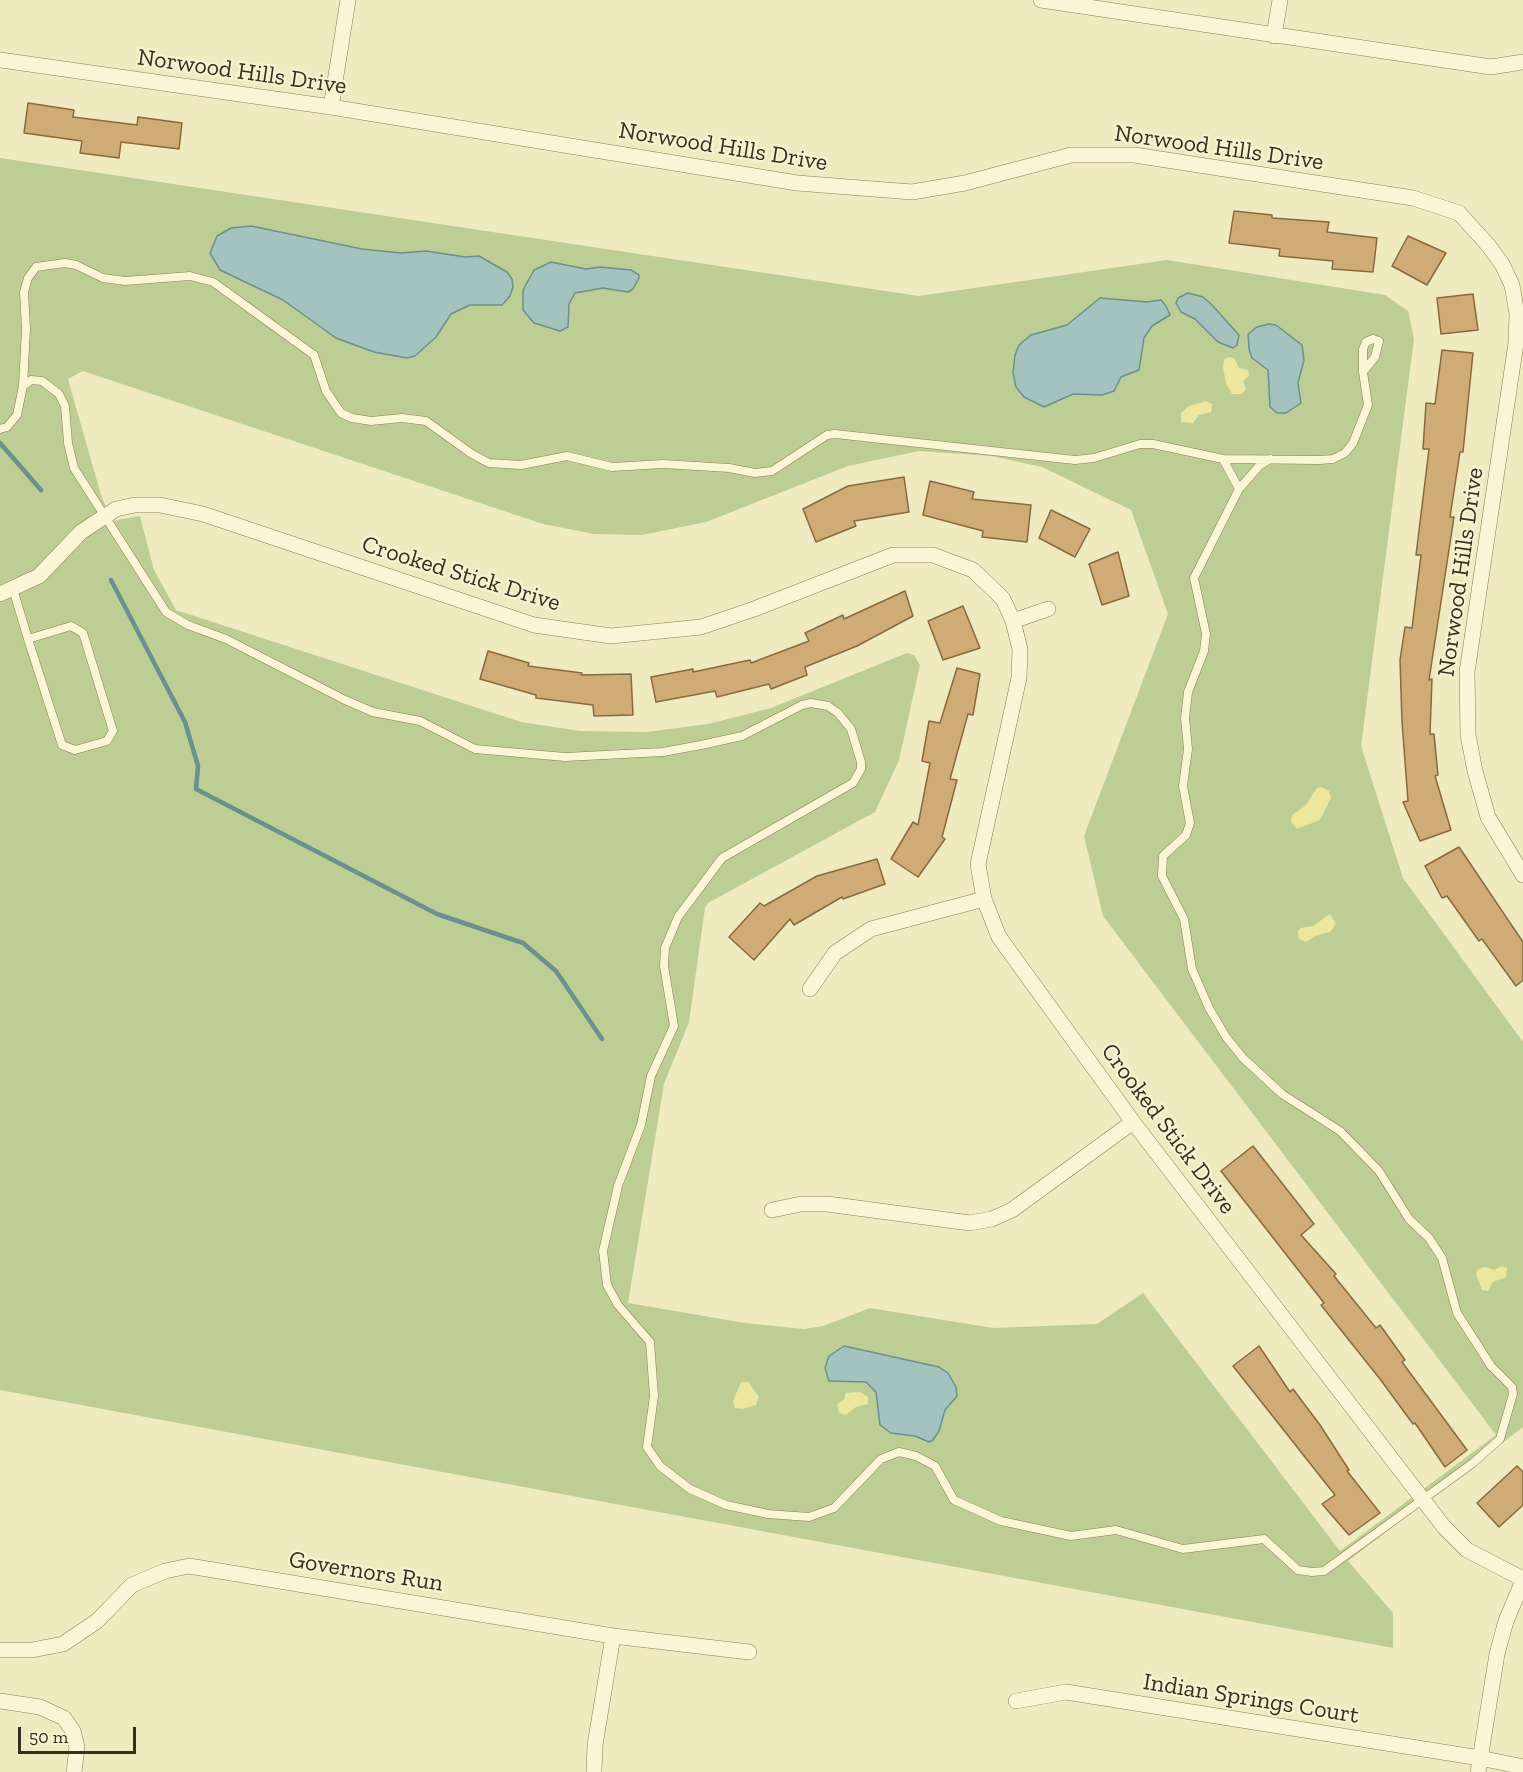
<!DOCTYPE html>
<style>
body{margin:0}
#map{position:relative;width:1523px;height:1772px;overflow:hidden;background:#f0eac1;font-family:"Zilla Slab",serif}
canvas{display:block}
.scale{position:absolute;left:18px;top:1727px;width:118px;height:27px;box-sizing:border-box;border:3px solid #392f1d;border-top:0;padding-left:8px;font-size:18px;line-height:21px;white-space:nowrap;color:#392f1d;-webkit-text-stroke:4px #f7f2d1;paint-order:stroke}
</style>
<div id="map">
<canvas width="1523" height="1772"></canvas>
<div class="scale">50 m</div>
</div>
<script>
const ctx = document.querySelector('canvas').getContext('2d');
ctx.lineJoin = 'round';
function paint(path, color) {
  ctx.fillStyle = color;
  ctx.fill(path, 'evenodd');
}
function toPath(rows) {
  const path = new Path2D();
  for (const r of rows) {
    path.moveTo(r[0], r[1]);
    for (let i = 2; i < r.length; i += 2) path.lineTo(r[i], r[i + 1]);
  }
  return path;
}
function strokePath(path, color, width, dash) {
  ctx.strokeStyle = color;
  ctx.lineWidth = width;
  ctx.lineCap = dash ? 'butt' : 'round';
  ctx.setLineDash(dash || []);
  ctx.stroke(path);
}
function write(font, color, halo, rows, align = 'center') {
  ctx.font = font + ' "Zilla Slab",serif';
  ctx.lineWidth = 4.5;
  ctx.setLineDash([]);
  ctx.textBaseline = 'middle';
  ctx.strokeStyle = halo;
  ctx.fillStyle = color;
  for (const [text, x, y, turn = 0] of rows) {
    ctx.save();
    ctx.translate(x, y);
    ctx.rotate((+turn || 0) * Math.PI / 180);
    ctx.textAlign = isNaN(turn) ? turn : align;
    if (halo) ctx.strokeText(text, 0, 0);
    ctx.fillText(text, 0, 0);
    ctx.restore();
  }
}
const green = toPath([
 [0,158,919,296,1167,260,1385,295,1408,311,1414,339,1361,746,1403,878,1523,1042,1523,1427,1348,1561,1393,1613,1393,1648,0,1390],
 [83,371,543,524,594,534,642,535,706,522,848,466,919,451,991,456,1042,467,1131,510,1168,614,1084,836,1103,916,1496,1435,1340,1551,1143,1293,1097,1324,993,1328,870,1308,823,1326,804,1329,745,1323,628,1303,664,1084,689,1022,705,908,708,903,875,812,899,760,920,665,914,655,907,653,897,657,771,708,708,724,647,732,580,731,521,722,176,610,154,570,140,516,112,521,101,495,68,379]
]);
const sand = toPath([
 [1228,357,1234,358,1239,368,1248,370,1249,376,1243,381,1246,389,1242,394,1232,394,1226,383,1223,367,1224,360],
 [1206,401,1212,404,1211,412,1199,415,1193,423,1181,422,1181,413,1189,406],
 [1321,787,1329,791,1331,798,1320,820,1297,829,1291,822,1292,815,1305,806,1317,788],
 [1330,914,1336,924,1330,932,1317,935,1306,942,1299,939,1298,931,1301,928,1313,926],
 [1502,1266,1507,1268,1506,1277,1493,1282,1488,1291,1482,1290,1476,1274,1478,1269,1485,1267,1494,1270],
 [741,1382,748,1382,759,1397,756,1405,742,1409,735,1408,733,1401],
 [860,1392,868,1397,868,1404,856,1407,846,1415,839,1413,837,1404,844,1400,846,1393]
]);
const water = toPath([
 [251,226,362,249,401,253,426,251,465,257,479,256,507,272,512,279,513,287,510,296,502,305,470,305,451,314,436,337,415,356,407,358,374,352,336,338,283,300,220,270,210,253,217,236,231,228,251,226],
 [551,262,586,269,600,267,631,270,639,275,639,278,633,289,628,292,603,288,575,293,569,304,568,327,560,331,534,323,523,310,523,290,534,270,551,262],
 [1188,293,1203,297,1212,305,1239,335,1237,345,1233,348,1218,342,1195,319,1181,312,1176,303,1178,298,1188,293],
 [1100,298,1147,302,1161,300,1166,306,1170,315,1152,326,1144,338,1139,370,1121,377,1114,391,1102,395,1073,394,1044,407,1024,397,1016,387,1013,373,1015,355,1019,345,1031,335,1067,325,1100,298],
 [1269,324,1276,325,1302,345,1304,360,1298,383,1301,403,1286,413,1277,413,1270,407,1268,370,1252,358,1249,349,1248,334,1257,327,1269,324],
 [844,1346,939,1367,948,1373,956,1387,957,1396,945,1410,939,1431,933,1440,929,1442,915,1436,891,1433,880,1425,876,1392,866,1382,829,1381,825,1368,829,1356,844,1346]
]);
const stream = toPath([
 [0,443,41,490],
 [111,580,185,722,198,766,196,789,437,914,523,943,556,971,602,1039]
]);
const building = toPath([
 [28,103,74,110,73,117,137,125,138,117,182,123,179,149,121,142,119,158,80,153,82,141,24,133,28,103],
 [1234,211,1272,215,1272,218,1329,222,1327,232,1377,238,1373,272,1332,269,1333,261,1279,256,1280,249,1229,243,1234,211],
 [1408,236,1446,253,1427,285,1392,266,1408,236],
 [1473,294,1478,330,1441,334,1437,298,1473,294],
 [1442,350,1473,353,1463,452,1460,452,1450,517,1454,517,1429,680,1432,679,1430,734,1434,734,1438,775,1435,776,1451,830,1420,841,1403,802,1408,801,1402,722,1400,660,1405,627,1412,628,1421,555,1416,555,1429,449,1423,449,1426,403,1435,404,1442,350],
 [904,477,909,512,854,521,856,526,816,542,803,509,848,486,904,477],
 [930,481,974,492,972,499,1031,505,1027,542,982,537,983,531,923,515,930,481],
 [1051,510,1090,529,1075,557,1039,538,1051,510],
 [1118,552,1129,596,1102,605,1089,564,1118,552],
 [905,591,913,616,857,646,805,667,807,675,771,689,769,684,717,697,715,691,656,702,651,677,693,669,693,672,750,660,751,663,809,641,805,633,843,615,844,619,905,591],
 [963,606,980,648,943,660,928,621,963,606],
 [488,651,529,663,528,666,582,673,581,675,631,674,633,715,594,716,593,705,536,698,536,695,480,679,488,651],
 [957,668,980,674,973,715,968,714,950,779,957,780,942,837,945,839,918,877,891,859,913,822,918,825,930,763,922,761,929,721,940,723,957,668],
 [1459,847,1523,942,1523,980,1516,986,1482,939,1479,941,1447,896,1442,898,1425,866,1459,847],
 [877,859,885,884,843,899,842,897,794,925,790,919,754,960,729,937,760,903,764,906,817,876,877,859],
 [1253,1146,1314,1224,1301,1235,1336,1274,1334,1276,1376,1328,1380,1325,1405,1360,1402,1362,1467,1450,1445,1467,1415,1423,1413,1424,1380,1379,1321,1305,1324,1303,1221,1171,1253,1146],
 [1259,1346,1290,1392,1293,1389,1320,1425,1349,1470,1347,1471,1380,1513,1349,1535,1322,1504,1335,1495,1233,1366,1259,1346],
 [1517,1466,1523,1472,1523,1505,1499,1527,1477,1503,1517,1466]
]);
const service = toPath([
 [23,386,31,380,42,381,59,394,65,406,68,443,74,468,166,612,188,625,226,639,345,700,373,712,420,721,475,749,565,757,663,752,701,745,742,736,802,705,811,703,828,706,838,713,851,729,861,762,861,769,853,783,722,858,678,917,665,948,664,966,674,1026,651,1076,641,1125,618,1186,603,1251,607,1285,618,1305,650,1342,654,1396,647,1447,660,1466,690,1489,726,1505,768,1514,809,1517,834,1508,881,1459,899,1452,916,1456,935,1466,954,1500,1001,1521,1071,1536,1116,1530,1183,1549,1264,1539,1298,1570,1312,1572,1324,1571,1473,1463,1500,1439,1513,1394,1512,1387,1491,1366,1457,1313,1442,1258,1429,1238,1409,1219,1379,1171,1340,1131,1282,1094,1243,1058,1226,1037,1209,1008,1192,969,1184,919,1162,876,1163,856,1186,835,1190,823,1183,786,1188,749,1185,718,1188,692,1204,651,1206,634,1194,578,1239,489,1260,465,1270,459],
 [0,429,7,427,17,415,23,386,26,329,24,292,28,278,36,267,65,263,76,265,103,278,125,281,190,276,213,282,314,355,326,391,341,413,352,418,371,421,402,418,426,421,472,454,489,463,521,465,567,456,612,467,663,464,729,468,755,473,772,471,827,435,835,434,1075,460,1094,458,1140,444,1153,444,1223,459,1239,489],
 [1223,459,1320,460,1333,459,1345,453,1353,443,1368,405,1363,372,1363,349,1366,342,1373,339,1379,341,1375,357,1363,372],
 [13,589,28,639,62,745,75,750,107,741,113,731,83,633,71,626,28,639]
]);
const minor = toPath([
 [1041,0,1491,67,1523,62],
 [1274,36,1280,0],
 [0,60,331,107,797,183,912,192,965,183,1071,155,1134,155,1413,198,1459,213,1488,245,1502,264,1512,285,1517,314,1516,343,1467,672,1468,735,1475,771,1488,817,1523,875],
 [331,107,348,0],
 [0,594,39,576,81,532,116,509,135,505,160,505,203,514,534,625,611,636,701,627,754,609,893,555,933,555,973,570,1003,599,1013,621,1020,649,1019,678,978,864,984,899,999,937,1133,1122,1444,1527,1467,1550,1523,1579],
 [1013,621,1048,609],
 [810,989,835,953,871,929,984,899],
 [772,1210,801,1204,827,1204,970,1223,992,1219,1012,1210,1133,1122],
 [0,1650,32,1650,63,1644,97,1621,132,1585,165,1571,189,1566,613,1636,749,1652],
 [0,1701,40,1707,64,1718,73,1731,77,1747,74,1772],
 [1016,1701,1066,1692,1480,1758,1523,1767],
 [594,1772,595,1745,613,1636],
 [1478,1772,1497,1654,1506,1621,1523,1581]
]);
const streetNames = [
 ["Norwood Hills Drive",242,72,8],
 ["Norwood Hills Drive",723,147,9],
 ["Norwood Hills Drive",1219,148,8],
 ["Norwood Hills Drive",1461,572,-82],
 ["Crooked Stick Drive",461,574,17],
 ["Crooked Stick Drive",1168,1129,53],
 ["Governors Run",366,1572,9],
 ["Indian Springs Court",1251,1699,9]
];
paint(green, '#bdce95');
paint(sand, '#ede69d');
paint(water, '#a4c2be');
strokePath(water, '#6b908e', 1.5);
strokePath(stream, '#6b908e', 4.5);
paint(building, '#cfab75');
strokePath(building, '#8a693d', 1.5);
strokePath(service, '#8a7b58', 9);
strokePath(minor, '#8a7b58', 16);
strokePath(service, '#faf5d5', 8);
strokePath(minor, '#faf5d5', 15);
write('24px', '#392f1d', '#f7f2d1', streetNames);
</script>
